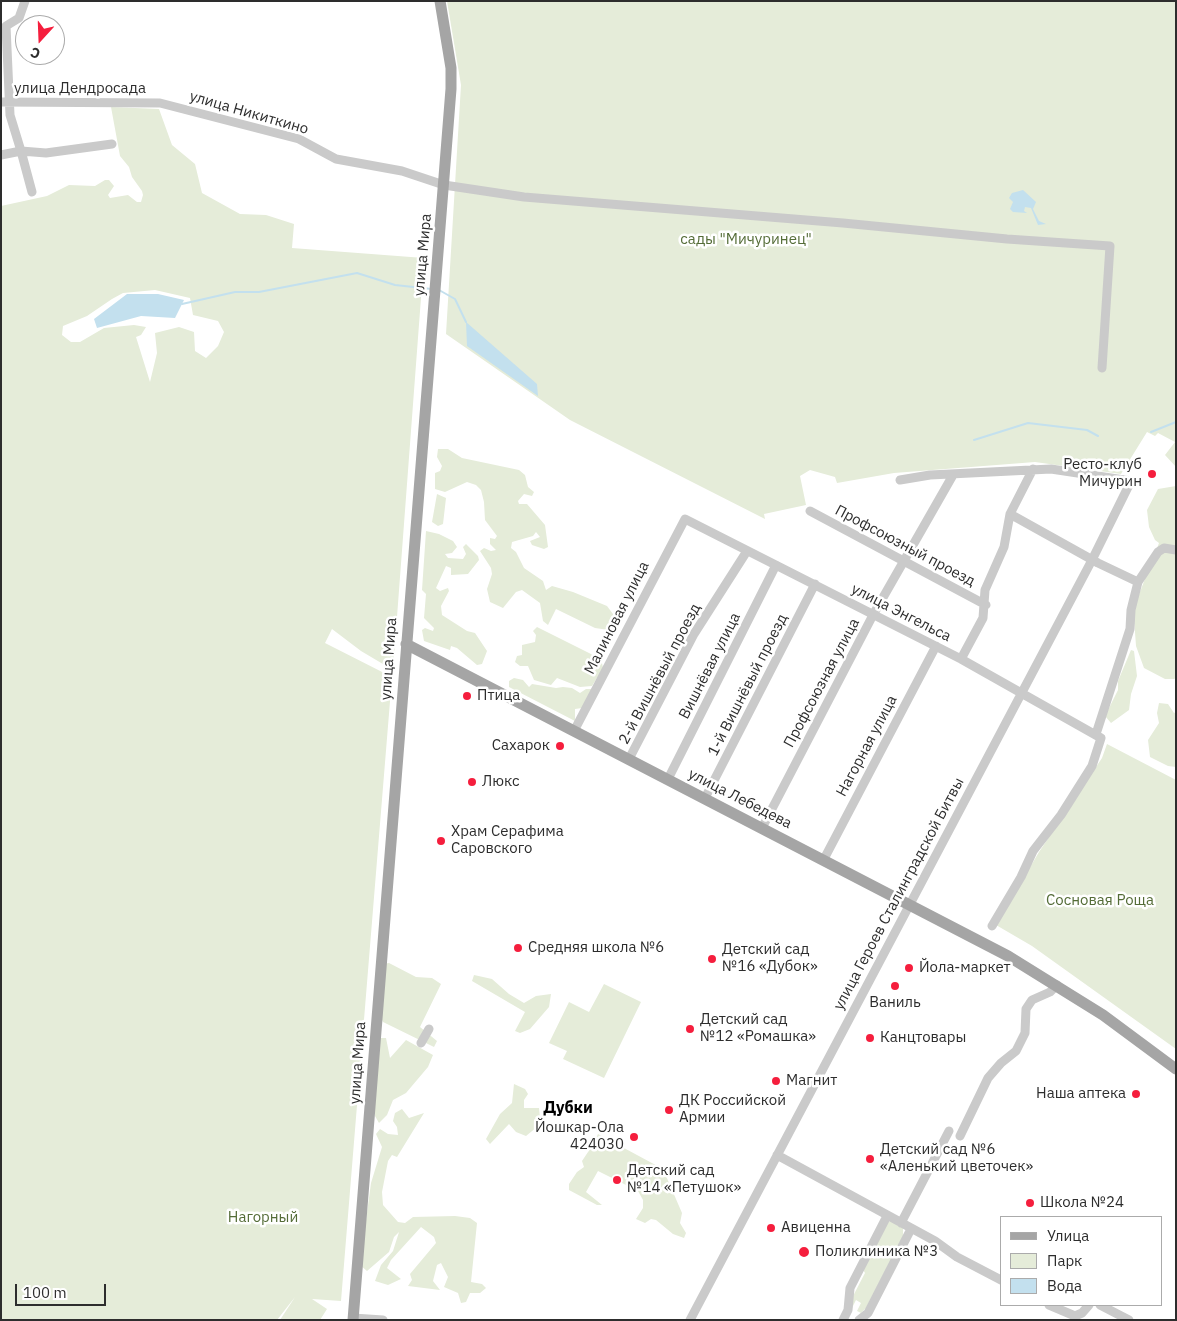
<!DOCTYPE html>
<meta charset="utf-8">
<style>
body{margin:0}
#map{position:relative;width:1177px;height:1321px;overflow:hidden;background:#fff;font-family:"IBM Plex Sans",sans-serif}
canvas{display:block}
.frame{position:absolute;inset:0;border:2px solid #2d2d2d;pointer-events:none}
.legend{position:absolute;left:1000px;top:1216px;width:162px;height:90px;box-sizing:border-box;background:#fff;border:1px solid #ababab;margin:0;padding:6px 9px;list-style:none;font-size:15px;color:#2d2d2d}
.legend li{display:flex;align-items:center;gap:10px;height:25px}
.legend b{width:25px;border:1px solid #ababab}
.north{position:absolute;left:15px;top:15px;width:50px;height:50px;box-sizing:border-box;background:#fff;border:1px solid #ababab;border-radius:50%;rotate:200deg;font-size:14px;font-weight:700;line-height:20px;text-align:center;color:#2d2d2d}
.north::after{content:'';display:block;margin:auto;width:18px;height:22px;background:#f51e3d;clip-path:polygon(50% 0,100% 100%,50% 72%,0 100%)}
.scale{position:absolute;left:15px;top:1284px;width:91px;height:22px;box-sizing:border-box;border:2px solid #2d2d2d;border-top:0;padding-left:6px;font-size:15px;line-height:18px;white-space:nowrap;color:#2d2d2d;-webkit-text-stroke:4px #fff;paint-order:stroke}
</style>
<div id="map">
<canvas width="1177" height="1321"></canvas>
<div class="frame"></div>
<ul class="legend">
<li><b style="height:6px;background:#a5a5a5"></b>Улица</li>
<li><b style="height:14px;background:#e5ecd9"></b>Парк</li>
<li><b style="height:14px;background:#c3e0ee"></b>Вода</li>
</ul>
<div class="north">С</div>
<div class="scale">100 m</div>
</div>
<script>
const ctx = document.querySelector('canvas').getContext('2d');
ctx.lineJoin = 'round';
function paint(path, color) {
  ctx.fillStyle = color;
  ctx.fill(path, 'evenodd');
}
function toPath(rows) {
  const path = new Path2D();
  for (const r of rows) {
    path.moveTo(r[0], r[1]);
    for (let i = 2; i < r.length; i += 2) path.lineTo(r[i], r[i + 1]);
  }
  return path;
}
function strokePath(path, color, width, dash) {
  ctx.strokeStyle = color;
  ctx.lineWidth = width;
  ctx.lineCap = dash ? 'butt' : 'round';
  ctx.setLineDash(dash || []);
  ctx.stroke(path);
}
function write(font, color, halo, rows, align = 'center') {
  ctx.font = font + ' "IBM Plex Sans",sans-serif';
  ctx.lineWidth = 5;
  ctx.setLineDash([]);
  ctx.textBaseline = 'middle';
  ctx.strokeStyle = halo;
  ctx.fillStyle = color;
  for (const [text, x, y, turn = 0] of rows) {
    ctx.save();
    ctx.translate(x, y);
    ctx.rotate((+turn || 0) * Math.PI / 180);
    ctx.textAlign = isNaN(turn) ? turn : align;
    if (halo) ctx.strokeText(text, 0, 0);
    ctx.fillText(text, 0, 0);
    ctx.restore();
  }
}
const green = toPath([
 [447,1,1176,1,1176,467,1165,455,1175,442,1158,433,1155,436,1147,432,1121,474,1035,462,894,473,837,483,835,477,810,470,800,476,806,505,764,514,765,519,570,420,446,334,461,85],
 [111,107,159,109,172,145,195,164,202,193,240,214,266,215,294,224,292,248,424,258,393,670,361,651,332,629,325,643,392,677,341,1301,312,1299,327,1309,320,1320,280,1320,295,1297,277,1320,1,1320,1,206,47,196,69,185,95,186,105,180,109,180,114,186,108,195,110,198,128,195,137,202,141,202,143,195,142,191,132,177,129,167,120,156],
 [155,290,190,298,193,315,218,321,224,332,218,346,206,358,195,351,194,332,179,327,155,333,157,353,150,382,136,337,141,335,146,327,134,325,104,328,80,342,71,342,62,335,63,326,87,316,112,299,123,293],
 [438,449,448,449,462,458,519,470,525,475,528,487,534,492,532,496,524,494,518,501,519,504,527,504,545,525,548,547,544,549,532,545,530,541,540,537,536,532,533,536,512,542,511,548,516,552,524,568,543,581,546,590,552,586,573,592,607,606,613,614,613,623,609,630,595,628,556,609,548,625,543,621,540,603,522,590,516,592,503,608,490,602,487,589,492,574,491,568,480,551,484,548,491,551,496,550,490,544,490,538,495,539,497,536,485,520,484,502,481,490,476,485,467,482,445,492,435,489,435,473,440,471,442,466,437,457],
 [1176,486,1176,678,1174,679,1165,679,1144,668,1136,646,1134,618,1136,602,1159,543,1155,540,1149,527,1147,510,1158,489],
 [437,494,446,498,443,524,438,526,432,522],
 [426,531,439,534,453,541,457,547,452,553,445,554,448,558,463,559,466,554,463,547,466,544,478,556,479,560,468,574,451,575,451,568,446,566,436,588,440,591,448,588,449,591,441,606,442,615,467,631,475,633,487,651,482,664,477,665,457,648,451,646,450,650,424,641,422,630,425,628,433,631,434,628,424,618,426,594,422,590],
 [537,627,591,654,602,663,603,668,592,686,580,687,557,678,551,685,534,680,528,666,520,666,515,662,517,656,522,655,522,645,535,642,536,635,533,631],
 [1131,650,1134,651,1137,676,1131,694,1129,710,1111,723,1105,716,1118,690,1118,681],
 [514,678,523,680,529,687,532,684,556,688,563,687,572,688,580,693,586,689,594,689,582,708,575,709,575,721,509,687,509,681],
 [1159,703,1168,704,1174,713,1176,712,1176,767,1168,766,1150,757,1148,740,1159,723,1157,713],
 [1107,744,1176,780,1176,1049,1032,946,996,925,1039,852,1102,758],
 [389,963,416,977,432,978,441,984,420,1027,437,1041,434,1047,383,1022,378,1011,383,964],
 [474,975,492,979,509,994,524,1003,536,996,551,994,549,1007,530,1029,520,1033,515,1031,525,1012,472,981],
 [604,984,641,1002,604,1078,563,1059,567,1051,549,1043,569,1002,589,1012],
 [380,1038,386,1038,390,1058,406,1040,433,1055,428,1067,406,1093,393,1100,387,1115,379,1123,375,1116,375,1094],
 [514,1084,525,1089,528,1094,524,1100,524,1108,539,1108,540,1118,537,1127,526,1136,516,1132,509,1124,490,1144,486,1139,500,1114,512,1103],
 [402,1109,409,1118,424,1113,397,1157,392,1155,388,1161,382,1192,383,1205,398,1222,405,1223,413,1217,455,1216,470,1218,477,1223,471,1282,482,1284,486,1288,480,1293,470,1293,466,1302,461,1303,458,1293,444,1287,448,1277,441,1263,437,1265,433,1281,440,1290,408,1286,412,1280,410,1274,436,1243,434,1237,421,1227,391,1260,387,1268,401,1279,388,1285,375,1281,381,1265,393,1251,399,1232,394,1237,389,1252,367,1271,360,1265,371,1183,382,1147,376,1134,380,1129,388,1134,398,1135,397,1127,393,1121,395,1113],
 [598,1134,663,1169,682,1213,680,1223,686,1233,684,1238,673,1234,656,1220,651,1219,645,1223,636,1219,643,1208,643,1200,638,1191,598,1171,586,1192,602,1205,597,1205,569,1190,569,1184,577,1172,584,1167,582,1161,590,1149,597,1148,601,1143,593,1144],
 [891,1221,903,1227,903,1236,866,1308,861,1313,857,1311,861,1303,856,1300,852,1308,852,1298,865,1273,862,1268,885,1223]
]);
const water = toPath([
 [1023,190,1036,202,1033,209,1039,221,1046,224,1038,225,1031,208,1025,207,1024,211,1027,213,1013,212,1010,209,1013,202,1009,198,1012,193],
 [127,294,158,294,184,300,175,318,141,316,97,328,94,319],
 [466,322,537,384,538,396,467,346]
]);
const stream = toPath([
 [439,290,455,299,466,322],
 [182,304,235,292,259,292,357,273,395,285,432,289],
 [1151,432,1176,422],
 [974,440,1028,423,1087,430,1098,436]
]);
const minor = toPath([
 [1,102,160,103,299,139,336,159,402,171,444,185,524,197,843,223,1007,239,1110,246,1102,368],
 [1,155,21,151,10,115,6,26,19,18,25,1],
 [32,192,21,151,46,153,112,144],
 [810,511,986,605],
 [1010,514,1098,563,1138,582],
 [961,659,983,618,985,590,1004,547,1010,514,1033,469],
 [574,731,685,519,961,659,1101,738,1092,766,1061,815,1033,851,1021,877,992,926],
 [1096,734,1130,629,1131,610,1138,582,1158,552,1164,548,1176,550],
 [629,759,694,634,747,551],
 [668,779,776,565],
 [705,798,815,584],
 [762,828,873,615,953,475],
 [824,859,936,646],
 [421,1043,429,1029],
 [960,1136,988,1078,1001,1063,1016,1051,1025,1033,1026,1009,1032,1000,1050,992,1057,985],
 [777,1155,935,1241,957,1257,1001,1280],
 [901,1223,949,1131],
 [1049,1305,1075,1316,1082,1313,1089,1305],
 [1100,1305,1129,1320],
 [353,1318,383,1320],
 [690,1320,1092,560,1131,481,1051,469,930,475,900,480],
 [843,1320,848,1310,850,1288,887,1216],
 [859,1320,868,1313,911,1229]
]);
const major = toPath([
 [406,644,1008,956,1103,1015,1176,1069],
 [353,1320,451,89,451,68,440,1]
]);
const markers = [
 [1152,474,5,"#f51e3d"],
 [467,696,5,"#f51e3d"],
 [560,746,5,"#f51e3d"],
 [472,782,5,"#f51e3d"],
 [441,841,5,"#f51e3d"],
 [518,948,5,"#f51e3d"],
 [712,959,5,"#f51e3d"],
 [909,968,5,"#f51e3d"],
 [895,986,5,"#f51e3d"],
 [690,1029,5,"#f51e3d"],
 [870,1038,5,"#f51e3d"],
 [776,1081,5,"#f51e3d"],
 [1136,1094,5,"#f51e3d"],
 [669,1110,5,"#f51e3d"],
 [634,1137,5,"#f51e3d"],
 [870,1159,5,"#f51e3d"],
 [617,1180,5,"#f51e3d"],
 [1030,1203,5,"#f51e3d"],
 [771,1228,5,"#f51e3d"],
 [804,1252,6,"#f51e3d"]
];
const streetNames = [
 ["улица Дендросада",80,89],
 ["улица Никиткино",249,113,16],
 ["улица Мира",423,255,-85],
 ["Профсоюзный проезд",905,546,28],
 ["улица Энгельса",901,613,27],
 ["Малиновая улица",617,618,-63],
 ["улица Мира",389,659,-86],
 ["Вишнёвая улица",710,666,-63],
 ["2-й Вишнёвый проезд",660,674,-62],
 ["Профсоюзная улица",822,683,-62],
 ["1-й Вишнёвый проезд",748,685,-63],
 ["Нагорная улица",867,746,-62],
 ["улица Лебедева",740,799,27],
 ["улица Героев Сталинградской Битвы",899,894,-62],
 ["улица Мира",358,1063,-86]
];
const parkNames = [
 ["сады \"Мичуринец\"",746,240],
 ["Сосновая Роща",1100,901],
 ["Нагорный",263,1218]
];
const poiNames = [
 ["Ресто-клуб",1142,465,"right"],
 ["Мичурин",1142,482,"right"],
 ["Птица",477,696],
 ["Сахарок",550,746,"right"],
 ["Люкс",482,782],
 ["Храм Серафима",451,832],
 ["Саровского",451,849],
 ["Средняя школа №6",528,948],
 ["Детский сад",722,950],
 ["№16 «Дубок»",722,967],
 ["Йола-маркет",919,968],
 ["Ваниль",895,1003,"center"],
 ["Детский сад",700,1020],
 ["№12 «Ромашка»",700,1037],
 ["Канцтовары",880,1038],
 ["Магнит",786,1081],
 ["Наша аптека",1126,1094,"right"],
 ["ДК Российской",679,1101],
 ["Армии",679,1118],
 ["Йошкар-Ола",624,1128,"right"],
 ["424030",624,1145,"right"],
 ["Детский сад №6",880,1150],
 ["«Аленький цветочек»",880,1167],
 ["Детский сад",627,1171],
 ["№14 «Петушок»",627,1188],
 ["Школа №24",1040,1203],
 ["Авиценна",781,1228],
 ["Поликлиника №3",815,1252]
];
const neighbourhoodNames = [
 ["Дубки",568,1108]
];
paint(green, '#e5ecd9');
paint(water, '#c3e0ee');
strokePath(stream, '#c3e0ee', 2);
strokePath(minor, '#cacaca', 9);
strokePath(major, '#a5a5a5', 11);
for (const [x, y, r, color] of markers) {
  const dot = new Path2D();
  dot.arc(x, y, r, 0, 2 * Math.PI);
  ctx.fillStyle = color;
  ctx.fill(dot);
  strokePath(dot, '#fff', 2);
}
write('15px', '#2d2d2d', '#fff', streetNames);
write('15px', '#546c37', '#fff', parkNames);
write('15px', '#2d2d2d', '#fff', poiNames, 'left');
write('bold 16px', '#000', '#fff', neighbourhoodNames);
</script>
